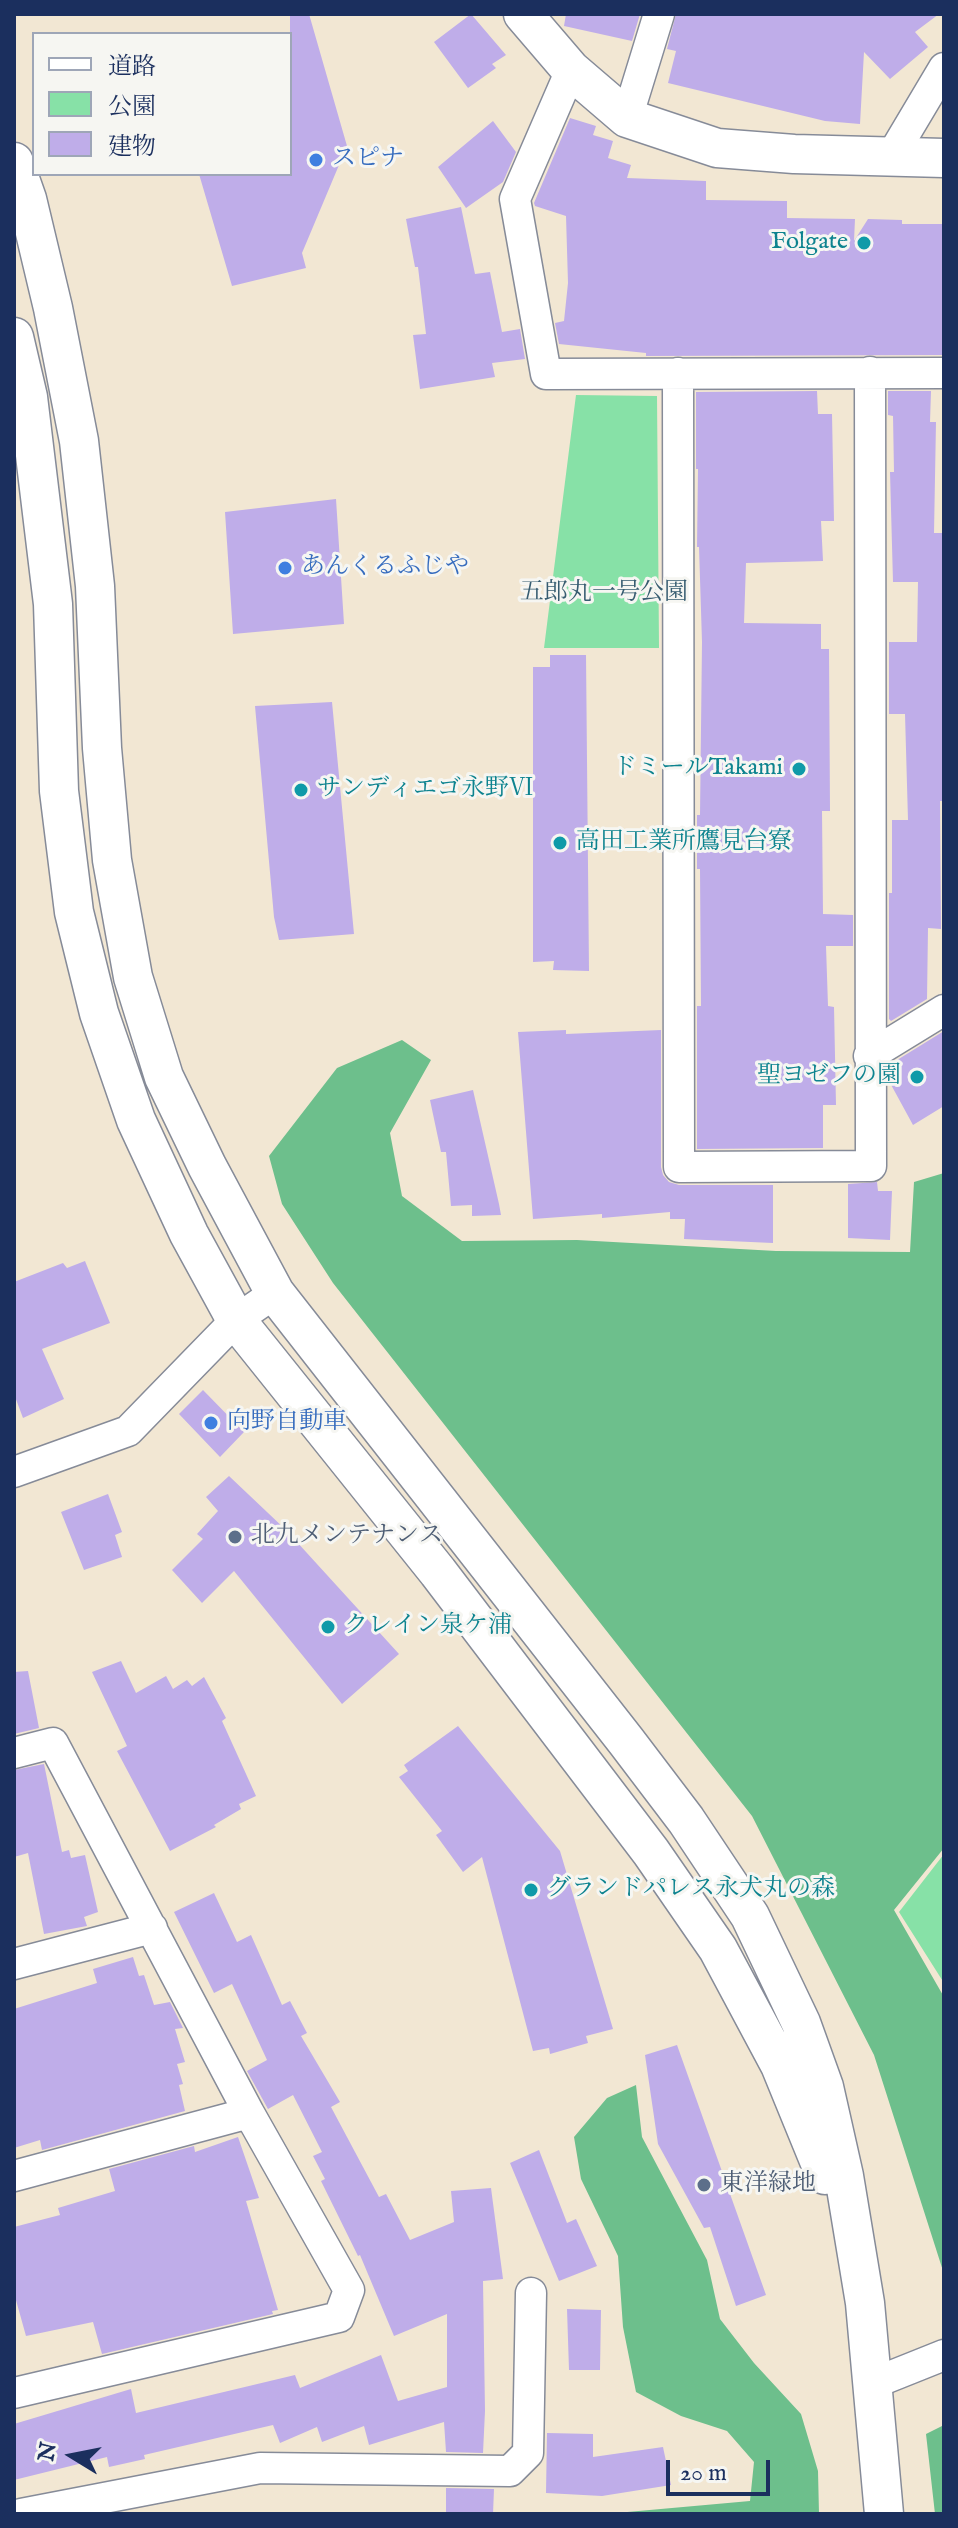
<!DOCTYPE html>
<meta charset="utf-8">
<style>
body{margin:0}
#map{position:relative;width:958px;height:2528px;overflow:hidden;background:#f2e7d3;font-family:"IM FELL English","Noto Serif JP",serif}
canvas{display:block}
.frame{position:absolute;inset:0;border:16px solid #1b2f5e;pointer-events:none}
.legend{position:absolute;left:32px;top:32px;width:260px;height:144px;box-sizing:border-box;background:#f6f6f2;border:2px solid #9ea6b7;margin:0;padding:10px 14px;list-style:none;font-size:24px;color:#1b2f5e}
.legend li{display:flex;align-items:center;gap:16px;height:40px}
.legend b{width:40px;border:2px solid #9ea6b7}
.north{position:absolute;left:32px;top:2416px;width:80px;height:80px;-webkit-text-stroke:6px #f6f6f2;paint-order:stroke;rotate:280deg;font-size:22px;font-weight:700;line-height:32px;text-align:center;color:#1b2f5e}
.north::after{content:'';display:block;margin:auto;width:28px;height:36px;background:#1b2f5e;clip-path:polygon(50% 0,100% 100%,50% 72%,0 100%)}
.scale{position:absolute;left:666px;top:2460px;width:104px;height:36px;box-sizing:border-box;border:4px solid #1b2f5e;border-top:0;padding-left:10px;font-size:24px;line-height:28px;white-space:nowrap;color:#1b2f5e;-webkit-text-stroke:6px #f6f6f2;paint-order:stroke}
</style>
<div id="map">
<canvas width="958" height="2528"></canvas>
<div class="frame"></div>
<ul class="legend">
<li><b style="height:10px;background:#fff"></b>道路</li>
<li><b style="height:22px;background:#87e1a7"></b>公園</li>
<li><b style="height:22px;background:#bfade9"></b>建物</li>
</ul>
<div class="north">N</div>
<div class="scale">20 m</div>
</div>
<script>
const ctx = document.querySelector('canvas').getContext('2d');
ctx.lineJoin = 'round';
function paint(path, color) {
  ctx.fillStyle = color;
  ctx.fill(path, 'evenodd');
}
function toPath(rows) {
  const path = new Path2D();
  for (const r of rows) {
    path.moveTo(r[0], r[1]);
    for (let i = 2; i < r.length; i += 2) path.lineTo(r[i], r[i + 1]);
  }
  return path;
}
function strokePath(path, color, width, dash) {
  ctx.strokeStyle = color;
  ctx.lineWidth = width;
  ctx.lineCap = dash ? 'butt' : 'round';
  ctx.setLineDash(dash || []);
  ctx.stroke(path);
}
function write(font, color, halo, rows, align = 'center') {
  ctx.font = font + ' "IM FELL English","Noto Serif JP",serif';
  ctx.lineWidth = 6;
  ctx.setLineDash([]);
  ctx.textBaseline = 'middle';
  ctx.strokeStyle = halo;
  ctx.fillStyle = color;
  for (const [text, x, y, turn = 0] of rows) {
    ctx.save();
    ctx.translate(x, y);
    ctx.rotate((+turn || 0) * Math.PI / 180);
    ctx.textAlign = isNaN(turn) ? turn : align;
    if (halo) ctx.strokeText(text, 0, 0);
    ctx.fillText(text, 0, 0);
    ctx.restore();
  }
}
const green = toPath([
 [576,395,657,396,659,648,544,648],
 [944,1854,944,1983,899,1912]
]);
const forest = toPath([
 [402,1040,431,1060,390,1133,402,1196,462,1241,577,1240,776,1251,910,1252,914,1182,944,1173,944,1848,894,1910,944,1997,944,2274,874,2055,752,1816,333,1283,282,1204,269,1156,337,1068],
 [636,2085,642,2137,707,2260,720,2319,754,2363,801,2414,818,2471,819,2514,605,2514,750,2501,754,2462,727,2431,681,2416,636,2392,623,2327,618,2256,581,2179,574,2137,607,2098],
 [944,2425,944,2514,935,2514,926,2434]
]);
const building = toPath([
 [290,14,309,14,347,146,302,253,306,268,232,286,199,174,290,174],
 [471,14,506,55,492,64,496,68,468,88,434,42],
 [566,14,640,14,632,41,564,26],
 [676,14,939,14,915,32,928,47,890,79,864,52,860,124,825,121,668,83,676,51,667,49],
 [570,118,596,126,593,135,613,141,608,158,631,165,627,178,706,181,706,200,787,201,787,218,855,219,854,241,868,219,902,220,902,224,944,224,944,355,646,356,646,353,559,344,555,323,564,321,568,283,566,216,535,206,534,203],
 [493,121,516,152,503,182,466,208,438,167],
 [461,207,475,274,490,272,502,332,520,329,525,359,492,363,495,377,420,389,413,335,426,334,418,267,415,267,406,219],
 [817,391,818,414,832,414,834,521,821,521,823,561,746,563,744,623,821,624,821,649,829,649,830,811,822,811,823,914,853,915,853,946,826,946,828,1006,834,1007,836,1105,823,1105,823,1148,697,1149,697,1006,701,1006,700,869,697,869,697,815,700,815,702,642,699,547,697,547,698,469,696,469,696,392],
 [888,391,931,391,930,422,936,422,934,533,944,533,944,801,940,801,941,929,928,928,927,999,891,1021,889,1019,889,893,892,893,892,820,908,820,905,714,889,714,889,642,917,642,918,582,893,582,890,472,894,472,893,416,888,415],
 [336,499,344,624,233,634,225,512],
 [550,655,586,655,589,971,553,970,554,961,533,962,533,667,550,667],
 [332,702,354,934,279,940,274,917,255,706],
 [566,1030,566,1034,661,1030,661,1167,663,1175,669,1182,679,1185,773,1185,773,1243,684,1239,685,1219,670,1219,670,1212,602,1218,602,1214,533,1219,518,1032],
 [944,1031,944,1106,913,1125,889,1081,889,1065],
 [473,1090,499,1204,501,1215,472,1216,472,1205,451,1206,446,1152,441,1152,430,1100],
 [877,1182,878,1191,892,1191,890,1240,848,1238,848,1184],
 [85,1261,110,1323,42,1349,64,1399,23,1418,14,1394,14,1282,63,1263,67,1268],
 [203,1390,244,1432,220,1457,179,1414],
 [229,1476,286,1530,399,1654,342,1704,234,1571,202,1603,172,1570,203,1539,197,1534,218,1511,206,1497],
 [108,1494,122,1532,115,1535,122,1557,84,1570,61,1512],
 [121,1661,136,1693,166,1676,173,1689,187,1680,192,1686,204,1677,226,1718,222,1721,256,1796,239,1804,241,1809,214,1825,216,1827,170,1851,117,1751,127,1746,92,1672],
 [28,1671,39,1728,14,1734,14,1672],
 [458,1726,560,1851,613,2029,586,2036,588,2043,550,2054,549,2048,533,2051,482,1857,463,1872,436,1835,442,1831,399,1777,408,1771,404,1765],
 [44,1764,62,1852,69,1850,71,1858,85,1855,98,1912,84,1917,87,1926,44,1934,28,1853,14,1857,14,1770],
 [214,1893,237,1942,251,1935,282,2005,290,2001,307,2033,301,2036,340,2102,331,2107,379,2197,386,2194,410,2240,454,2222,451,2191,491,2188,503,2279,483,2281,485,2411,483,2453,446,2452,444,2422,369,2445,364,2426,322,2442,317,2427,280,2443,273,2425,144,2455,145,2459,109,2467,107,2457,14,2480,14,2424,131,2389,136,2413,295,2375,300,2388,381,2355,398,2401,447,2387,447,2314,394,2336,360,2255,358,2256,321,2181,325,2179,313,2156,322,2152,293,2095,268,2109,247,2071,267,2060,232,1984,214,1993,174,1912],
 [133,1957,139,1976,144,1975,154,2005,170,2002,183,2028,175,2029,185,2062,177,2064,183,2084,179,2085,185,2111,42,2150,40,2140,14,2148,14,2009,97,1983,93,1969],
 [677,2045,766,2295,736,2306,710,2227,704,2228,658,2144,645,2055],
 [238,2137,259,2198,246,2201,278,2310,272,2311,273,2314,102,2354,93,2322,26,2336,14,2293,14,2227,60,2215,58,2208,115,2191,109,2169,194,2146,195,2152],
 [539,2150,567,2223,576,2219,597,2266,559,2281,510,2163],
 [567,2309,601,2310,600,2370,569,2370],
 [547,2433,593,2434,593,2457,663,2447,671,2485,602,2496,546,2493],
 [446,2488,494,2489,493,2514,446,2514]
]);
const minor = toPath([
 [571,70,515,199,546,374,944,373],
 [627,118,659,14],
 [891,157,944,68],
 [678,373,679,1167,871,1166,870,372],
 [869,1056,944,1010],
 [14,1472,128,1431,236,1320,275,1293],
 [14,1753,53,1743,249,2113,349,2290,339,2317,14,2393],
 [14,1964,152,1928],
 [14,2176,249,2113],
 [874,2383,944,2355],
 [21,2514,260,2468,510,2471,528,2453,531,2293]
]);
const tertiary = toPath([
 [523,14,571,70,627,118,717,148,794,154,944,158],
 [14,162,27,199,53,308,79,441,95,586,102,748,112,860,133,977,164,1077,207,1166,275,1293,626,1741,686,1820,750,1916,801,2023,824,2087,844,2176,865,2303,884,2514],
 [14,337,28,397,53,604,59,791,74,912,99,1013,136,1120,189,1234,236,1320,438,1572,651,1852,718,1949,780,2065,825,2175]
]);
const markers = [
 [316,160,8,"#3f7fe0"],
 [864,243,8,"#0f9aa8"],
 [285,568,8,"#3f7fe0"],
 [799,769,8,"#0f9aa8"],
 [301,790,8,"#0f9aa8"],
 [560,843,8,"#0f9aa8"],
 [917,1077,8,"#0f9aa8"],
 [211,1423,8,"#3f7fe0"],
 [235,1537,8,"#5c6f8a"],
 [328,1627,8,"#0f9aa8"],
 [531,1890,8,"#0f9aa8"],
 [704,2185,8,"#5c6f8a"]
];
const shopNames = [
 ["スピナ",332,160],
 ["あんくるふじや",301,568],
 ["向野自動車",227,1423]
];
const cultureNames = [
 ["Folgate",848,243,"right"],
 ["ドミールTakami",783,769,"right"],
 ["サンディエゴ永野Ⅵ",317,790],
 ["高田工業所鷹見台寮",576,843],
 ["聖ヨゼフの園",901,1077,"right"],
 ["クレイン泉ケ浦",344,1627],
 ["グランドパレス永犬丸の森",547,1890]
];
const parkNames = [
 ["五郎丸一号公園",604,594]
];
const serviceNames = [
 ["北九メンテナンス",251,1537],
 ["東洋緑地",720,2185]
];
paint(green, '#87e1a7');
paint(forest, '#6dbf8c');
paint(building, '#bfade9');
strokePath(minor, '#868b98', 33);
strokePath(tertiary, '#868b98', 41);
strokePath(minor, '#fff', 30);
strokePath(tertiary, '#fff', 38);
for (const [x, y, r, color] of markers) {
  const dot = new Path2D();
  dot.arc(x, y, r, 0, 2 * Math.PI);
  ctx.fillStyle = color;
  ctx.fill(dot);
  strokePath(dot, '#f6f6f2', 3);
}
write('24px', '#366cbe', '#f6f6f2', shopNames, 'left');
write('24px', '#0d838f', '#f6f6f2', cultureNames, 'left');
write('24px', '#365c70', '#f6f6f2', parkNames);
write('24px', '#4e5e75', '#f6f6f2', serviceNames, 'left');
</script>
